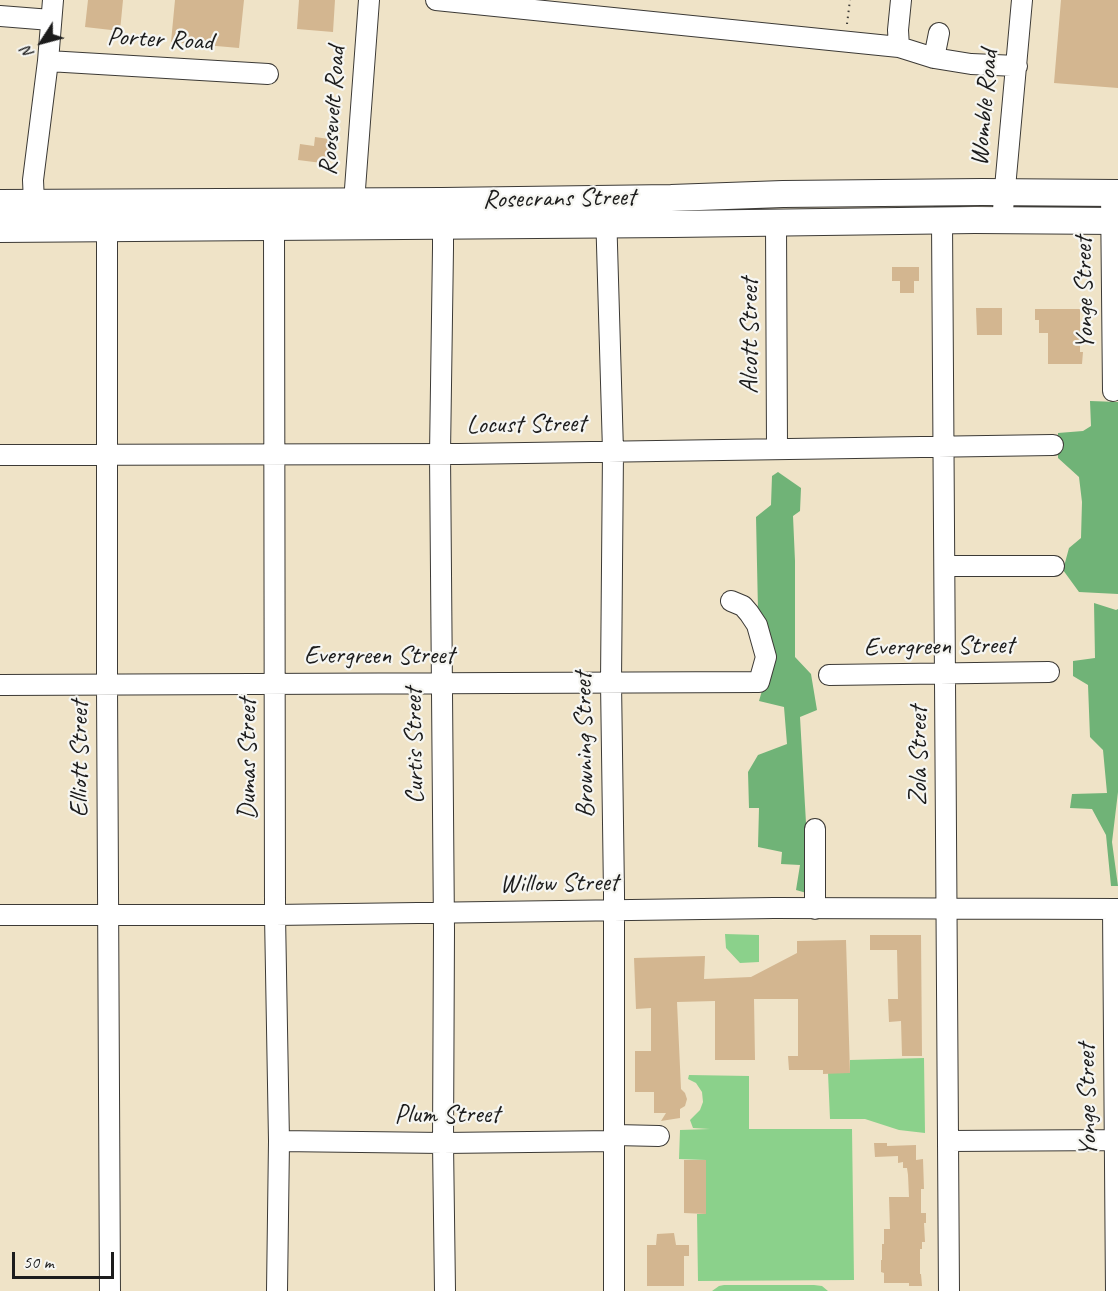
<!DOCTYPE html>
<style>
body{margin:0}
#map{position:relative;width:1118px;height:1291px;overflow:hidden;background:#efe3c7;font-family:Caveat,sans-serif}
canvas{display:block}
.north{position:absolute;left:12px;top:12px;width:60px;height:60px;-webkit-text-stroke:4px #f6f6f2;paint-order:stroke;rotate:234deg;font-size:16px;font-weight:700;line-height:24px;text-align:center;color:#1c1c1c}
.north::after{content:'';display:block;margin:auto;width:21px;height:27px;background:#1c1c1c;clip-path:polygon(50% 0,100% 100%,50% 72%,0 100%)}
.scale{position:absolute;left:12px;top:1252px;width:102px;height:27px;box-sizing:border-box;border:3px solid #1c1c1c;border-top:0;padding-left:8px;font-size:18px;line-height:21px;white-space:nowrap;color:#1c1c1c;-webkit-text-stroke:4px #f6f6f2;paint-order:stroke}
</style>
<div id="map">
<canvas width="1118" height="1291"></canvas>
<div class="north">N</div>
<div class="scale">50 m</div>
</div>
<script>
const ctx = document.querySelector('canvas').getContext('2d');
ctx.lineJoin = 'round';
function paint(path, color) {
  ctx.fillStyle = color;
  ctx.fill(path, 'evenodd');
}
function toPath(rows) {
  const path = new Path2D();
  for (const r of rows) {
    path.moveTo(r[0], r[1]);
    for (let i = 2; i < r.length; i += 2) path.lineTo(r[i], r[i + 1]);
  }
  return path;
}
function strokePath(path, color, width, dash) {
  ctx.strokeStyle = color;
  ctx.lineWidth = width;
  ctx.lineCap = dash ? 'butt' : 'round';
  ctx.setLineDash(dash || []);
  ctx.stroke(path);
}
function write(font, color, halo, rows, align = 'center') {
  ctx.font = font + ' Caveat,sans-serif';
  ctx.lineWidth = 4.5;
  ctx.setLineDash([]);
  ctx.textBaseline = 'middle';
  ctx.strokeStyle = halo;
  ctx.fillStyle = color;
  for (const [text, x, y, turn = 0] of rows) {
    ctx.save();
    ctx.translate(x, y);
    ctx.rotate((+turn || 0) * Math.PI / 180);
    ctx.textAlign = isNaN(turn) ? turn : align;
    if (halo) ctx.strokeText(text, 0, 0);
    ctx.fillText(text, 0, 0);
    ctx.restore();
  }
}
const green = toPath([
 [725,934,759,935,759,962,740,963,726,948],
 [924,1058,925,1133,899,1130,865,1119,830,1119,828,1073,850,1073,850,1060],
 [689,1075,749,1076,749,1129,852,1129,854,1280,698,1281,697,1214,706,1214,706,1160,679,1159,680,1130,710,1129,693,1128,690,1120,700,1110,703,1102,702,1092,696,1083,688,1079],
 [724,1285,814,1285,822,1286,828,1291,712,1291,719,1286]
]);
const forest = toPath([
 [1090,401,1118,402,1118,594,1079,592,1063,570,1069,548,1081,538,1082,502,1079,477,1058,458,1058,433,1083,431,1091,426],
 [778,472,801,488,800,511,793,516,795,561,795,657,811,674,817,710,800,717,810,894,796,890,800,865,781,864,782,852,758,847,759,808,749,808,748,772,758,755,787,744,784,707,759,701,770,663,758,611,756,517,771,505,772,476],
 [1094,603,1116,610,1118,609,1118,792,1112,842,1118,886,1111,886,1106,835,1092,809,1070,808,1072,794,1107,793,1103,750,1090,737,1088,685,1073,676,1073,661,1095,658]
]);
const building = toPath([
 [88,0,123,0,120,31,85,27],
 [175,0,244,0,239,48,171,42],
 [299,0,335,0,333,32,297,29],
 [1061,0,1118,0,1118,88,1054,83],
 [315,137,336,140,335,154,331,153,330,164,298,160,300,144,314,146],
 [892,267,919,267,919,281,914,281,914,293,900,293,900,281,892,281],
 [976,308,1002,308,1002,335,977,335],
 [1035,309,1080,309,1080,352,1083,352,1082,364,1048,364,1048,333,1039,333,1039,320,1035,320],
 [870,935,921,935,922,1056,902,1056,901,1021,889,1022,888,999,898,999,897,950,870,950],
 [846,940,850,1073,823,1074,823,1070,789,1070,788,1056,798,1056,798,999,754,999,755,1060,715,1060,715,1001,677,1002,681,1089,685,1093,687,1099,685,1106,680,1109,680,1118,661,1121,666,1113,654,1113,654,1092,635,1092,635,1051,651,1051,651,1008,636,1009,634,958,705,956,704,979,751,977,797,953,797,941],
 [874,1143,887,1143,887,1146,916,1145,916,1160,923,1159,924,1189,921,1189,921,1213,926,1213,926,1223,924,1223,925,1242,922,1242,922,1249,920,1249,920,1274,921,1274,922,1286,909,1286,909,1283,884,1283,884,1273,881,1272,881,1260,882,1260,882,1244,884,1244,884,1229,890,1229,889,1197,909,1197,908,1175,907,1168,903,1168,903,1162,898,1163,898,1156,875,1157],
 [684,1160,706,1160,706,1214,684,1213],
 [674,1233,676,1245,689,1245,689,1256,684,1256,684,1286,647,1286,647,1245,656,1245,657,1234]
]);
const path = toPath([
 [847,24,850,0]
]);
const minor = toPath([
 [436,0,899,47,934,58,939,33],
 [0,16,51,20],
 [899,47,898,30,901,0],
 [934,58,971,64,1017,66],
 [48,61,268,74],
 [1111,193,1113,391],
 [34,203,33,180,48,61,53,0],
 [606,211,613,451,611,682,614,893,614,1291],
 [443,213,443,248,440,454,444,930,443,1143,445,1291],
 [353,216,369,0],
 [942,221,949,1291],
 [1002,221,1022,0],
 [776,223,777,448],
 [274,227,275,915,279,1141,277,1291],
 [107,228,107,686,110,1291],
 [0,455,459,454,1053,445],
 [945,566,1054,566],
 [829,675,1049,672],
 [0,685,759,682,766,657,757,625,749,613,743,606,731,601],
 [815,909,815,829],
 [1113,909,1116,1291],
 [0,915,275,915,774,908,1118,909],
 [615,1135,659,1136],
 [279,1141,443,1143,615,1141],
 [948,1141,1118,1140]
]);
const major = toPath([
 [0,203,442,201,671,198,783,194,982,192,1118,193],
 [0,229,672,224,975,220,1118,221]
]);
const streetNames = [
 ["Porter Road",160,40,3],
 ["Womble Road",985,108,-85],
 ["Roosevelt Road",333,111,-86],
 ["Rosecrans Street",559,199,-1],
 ["Yonge Street",1085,293,-91],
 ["Alcott Street",750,336,-90],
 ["Locust Street",526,425,-1],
 ["Evergreen Street",939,647,-1],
 ["Evergreen Street",379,656],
 ["Browning Street",585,745,-91],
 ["Curtis Street",415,746,-91],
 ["Zola Street",919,756,-90],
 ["Elliott Street",80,759,-90],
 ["Dumas Street",248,759,-90],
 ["Willow Street",559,884,-1],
 ["Yonge Street",1088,1100,-91],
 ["Plum Street",447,1115]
];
paint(green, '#8bd18b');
paint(forest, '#70b377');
paint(building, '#d3b690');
strokePath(minor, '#3c3a36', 22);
strokePath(major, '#3c3a36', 28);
strokePath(path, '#3c3a36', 2, [1.5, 4.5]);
strokePath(minor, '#fff', 20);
strokePath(major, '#fff', 26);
write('26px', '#1c1c1c', '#f6f6f2', streetNames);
</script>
